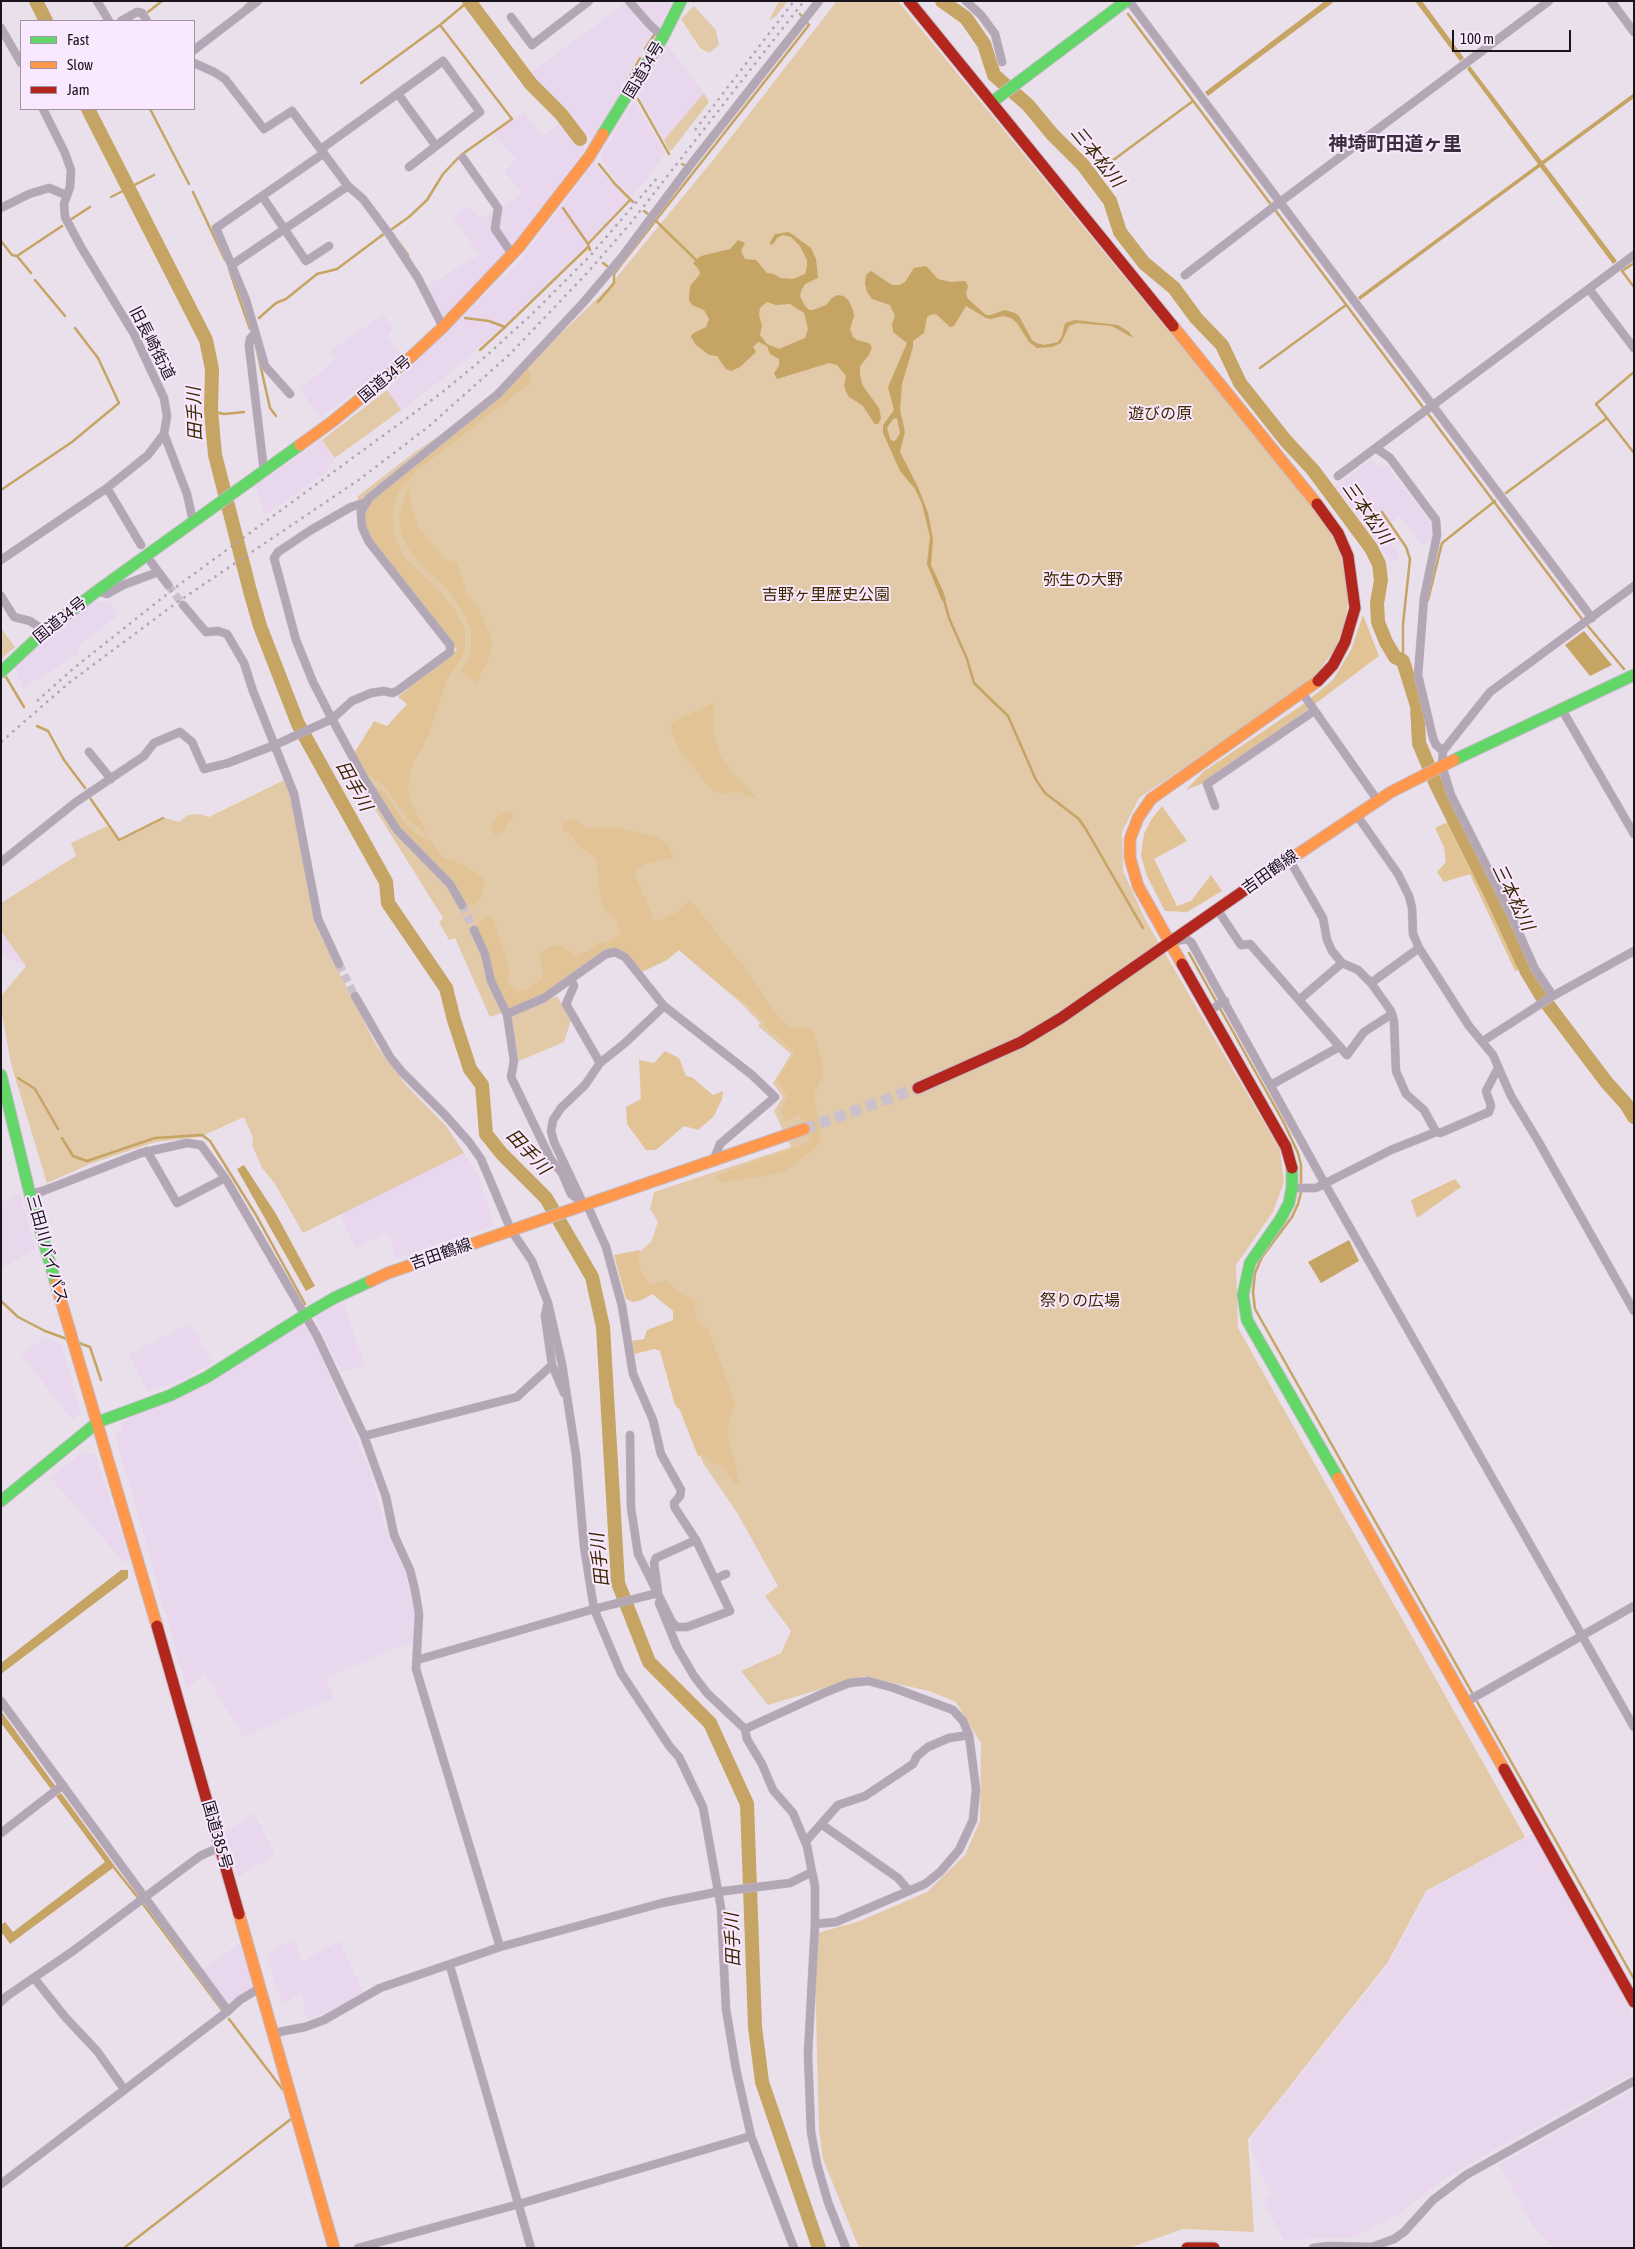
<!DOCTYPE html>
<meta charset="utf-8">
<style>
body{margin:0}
#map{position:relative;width:1635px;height:2249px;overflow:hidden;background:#eae0ec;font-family:"Asap Condensed",sans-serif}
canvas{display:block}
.frame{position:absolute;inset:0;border:2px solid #19131b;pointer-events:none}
.legend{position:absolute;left:20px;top:20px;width:175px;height:90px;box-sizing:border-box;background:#fae8fe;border:1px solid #a093a3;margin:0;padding:6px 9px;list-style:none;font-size:15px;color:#19131b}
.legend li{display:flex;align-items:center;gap:10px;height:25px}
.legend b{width:25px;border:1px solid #a093a3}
.scale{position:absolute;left:1452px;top:30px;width:119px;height:22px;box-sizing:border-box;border:2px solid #19131b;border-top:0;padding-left:6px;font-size:15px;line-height:18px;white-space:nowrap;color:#19131b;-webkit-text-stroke:4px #fae8fe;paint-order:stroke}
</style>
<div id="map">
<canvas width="1635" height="2249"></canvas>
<div class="frame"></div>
<ul class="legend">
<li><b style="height:6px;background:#63d668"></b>Fast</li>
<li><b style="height:6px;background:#ff974d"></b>Slow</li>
<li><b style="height:6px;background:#b3261e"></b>Jam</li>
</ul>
<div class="scale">100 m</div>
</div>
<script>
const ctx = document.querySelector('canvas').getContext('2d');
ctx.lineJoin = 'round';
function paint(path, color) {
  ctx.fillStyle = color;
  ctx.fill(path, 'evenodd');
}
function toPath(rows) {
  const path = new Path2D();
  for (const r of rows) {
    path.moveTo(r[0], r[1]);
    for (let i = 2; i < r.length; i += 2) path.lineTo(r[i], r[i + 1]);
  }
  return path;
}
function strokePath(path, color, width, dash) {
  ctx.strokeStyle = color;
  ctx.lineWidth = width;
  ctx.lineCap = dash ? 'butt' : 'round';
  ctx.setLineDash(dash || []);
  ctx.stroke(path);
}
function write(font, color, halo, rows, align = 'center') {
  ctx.font = font + ' "Asap Condensed","Noto Sans JP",sans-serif';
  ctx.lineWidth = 4;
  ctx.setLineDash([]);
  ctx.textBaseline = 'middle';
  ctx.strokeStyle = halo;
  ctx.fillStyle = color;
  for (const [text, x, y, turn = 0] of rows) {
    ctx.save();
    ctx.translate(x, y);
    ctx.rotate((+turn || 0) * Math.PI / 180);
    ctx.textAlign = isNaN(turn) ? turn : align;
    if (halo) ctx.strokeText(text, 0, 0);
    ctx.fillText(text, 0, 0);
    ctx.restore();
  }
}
const built = toPath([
 [634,1,672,1,659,28],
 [626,3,639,21,652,34,621,85,624,90,593,139,577,128,530,73],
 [667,44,704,93,664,140,638,93],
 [634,101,665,153,649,177,632,196,617,182,600,156],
 [524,112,542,136,564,121,585,149,550,197,505,254,437,323,420,290,479,255,453,216,468,206,480,218,523,194,505,172,516,159,493,134],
 [594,163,628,200,586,246,501,328,450,373,401,410,387,390,519,262],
 [384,314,392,329,387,338,403,356,320,418,300,389,335,360,330,351],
 [322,440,335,458,325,473,265,515,255,486],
 [1372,459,1379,467,1387,466,1432,524,1432,539,1422,545,1400,516,1381,530,1400,557,1392,563,1335,486],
 [110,601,118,615,78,646,77,655,23,688,15,668,62,625,95,602],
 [1,931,26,966,1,955],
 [464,1153,478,1175,494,1225,397,1258,387,1233,356,1248,340,1214],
 [20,1193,35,1249,1,1269,1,1203],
 [343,1302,365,1365,341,1372,315,1317],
 [191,1323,211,1360,215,1361,182,1380,148,1391,129,1354],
 [302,1323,314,1340,370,1471,386,1530,406,1574,414,1613,413,1641,326,1678,334,1697,243,1737,205,1673,187,1689,115,1434,122,1428,121,1425,132,1414,178,1399],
 [44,1338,61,1343,81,1414,72,1420,21,1354],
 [82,1452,95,1455,130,1559,124,1563,50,1477],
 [254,1813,275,1855,238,1877,225,1832],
 [1533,1833,1615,1979,1634,2023,1634,2073,1488,2153,1437,2184,1397,2216,1355,2237,1284,2240,1262,2199,1271,2195,1251,2151,1251,2137,1389,1964,1427,1892],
 [294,1938,302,1962,339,1941,363,1992,328,2012,307,2019,304,2010,303,1992,282,2004,266,1955],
 [240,1943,254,1988,226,2005,202,1970],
 [1634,2089,1634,2248,1554,2248,1533,2226,1499,2165]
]);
const green = toPath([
 [779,1,788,1,776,16,769,21],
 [837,1,898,1,1326,523,1338,549,1347,573,1349,597,1345,622,1335,649,1315,676,1294,693,1139,798,1122,832,1123,871,1146,921,1280,1150,1284,1182,1273,1212,1236,1265,1238,1328,1525,1837,1426,1891,1388,1962,1248,2139,1254,2232,1183,2229,1129,2248,859,2248,823,2159,819,2129,814,1934,860,1921,927,1892,965,1855,980,1821,981,1743,956,1702,929,1691,864,1676,768,1705,741,1671,781,1653,791,1631,765,1596,778,1586,736,1511,703,1463,661,1348,678,1328,677,1311,669,1298,642,1288,632,1259,651,1242,658,1222,650,1209,654,1192,791,1147,774,1111,783,1097,773,1083,791,1054,758,1026,760,1023,742,1004,679,950,626,942,606,950,573,974,513,1009,490,1017,455,938,449,940,439,922,443,918,358,782,348,763,369,729,386,734,416,702,408,687,457,650,370,536,356,509,358,496,415,452,462,420,514,379,607,289,714,159],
 [694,6,716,30,719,45,709,53,700,48,681,19],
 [704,93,709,102,672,150,669,151,664,140],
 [387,390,401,410,335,458,322,440],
 [1,628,15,647,2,658,1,657],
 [284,780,293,804,318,931,376,1045,406,1085,446,1126,464,1153,303,1233,275,1184,262,1168,252,1145,253,1138,244,1117,200,1137,155,1142,90,1164,47,1183,11,1064,1,1008,1,996,26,966,1,931,1,903,76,856,71,843,107,826,119,841,165,818,179,822,188,815,200,814,209,817],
 [557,996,571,1020,564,1042,519,1061,511,1017]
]);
const forest = toPath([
 [527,368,531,373,530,383,415,472,399,491,393,510,394,534,401,551,407,560,440,591,456,612,465,630,465,648,463,655,446,682,427,739,415,759,410,772,408,793,411,803,427,834,411,823,384,785,365,774,355,753,374,721,387,726,407,704,398,697,457,650,370,536,366,527,366,512,369,505,377,495,501,397],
 [411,487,410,502,418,526,443,558,457,563,467,593,479,610,493,642,489,657,477,683,460,672,468,660,471,649,471,629,466,617,451,593,413,556,402,536,399,515,405,495],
 [1363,615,1379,656,1240,760,1206,782,1186,790,1203,772,1302,705,1333,680,1351,650],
 [714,703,713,730,720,756,731,772,759,800,741,792,735,791,724,795,710,789,681,751,674,738,671,727,671,723],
 [375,786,384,792,403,821,416,834,432,842,442,857,458,863,482,877,484,888,478,903,466,906,455,887,400,829,374,787],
 [1162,806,1187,841,1154,859,1177,906,1191,901,1211,875,1222,891,1187,912,1165,911,1147,876,1141,856,1144,834,1151,820],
 [511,812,514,815,507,823,502,834,495,836,491,824,499,815],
 [571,820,578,821,588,828,613,827,655,836,666,842,673,858,654,861,635,869,634,873,654,920,657,921,676,913,688,901,695,906,740,962,780,1019,788,1027,808,1029,814,1033,823,1066,823,1074,814,1095,821,1142,790,1168,781,1173,763,1176,723,1182,715,1179,717,1176,726,1172,810,1142,800,1115,785,1122,781,1109,788,1098,777,1080,795,1052,764,1026,766,1023,744,1002,721,986,679,950,667,960,642,972,627,954,617,948,606,950,541,995,513,1009,509,1009,506,1004,495,981,486,948,477,926,483,920,489,916,493,917,509,967,508,981,510,986,518,991,530,988,541,980,543,974,540,956,544,950,555,945,562,946,572,955,578,956,600,943,613,939,620,932,619,923,607,912,601,901,596,859,579,845,570,833,563,830,562,828,563,824],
 [1450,821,1491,902,1520,969,1515,971,1470,874,1444,882,1437,872,1446,862,1444,847,1435,828],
 [665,1051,679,1058,686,1076,693,1078,713,1095,723,1091,722,1099,714,1116,698,1130,684,1126,656,1150,646,1150,627,1124,626,1107,641,1099,639,1060,654,1063],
 [1455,1179,1461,1187,1417,1218,1411,1200],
 [640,1250,638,1259,639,1267,648,1282,654,1284,666,1280,681,1294,697,1301,694,1312,698,1322,708,1329,735,1403,728,1427,728,1436,740,1486,736,1485,722,1466,712,1463,704,1455,698,1456,679,1408,677,1408,674,1402,660,1351,654,1349,635,1354,632,1350,631,1341,644,1339,647,1330,673,1320,673,1311,652,1294,642,1300,633,1302,626,1299,614,1255]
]);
const water = toPath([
 [1325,1,1335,1,1208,96,1205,92],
 [1415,1,1422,1,1464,58,1460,61],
 [1470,66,1542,161,1634,93,1634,98,1544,164,1617,261,1613,264,1540,167,1360,300,1358,297,1538,164,1467,69],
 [789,232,811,248,816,259,818,278,805,284,801,291,800,296,805,306,809,310,813,310,826,305,832,298,837,295,844,296,849,301,853,310,854,316,850,329,853,337,857,340,869,343,872,347,869,355,860,366,860,376,863,386,879,408,881,418,878,424,875,424,872,420,863,406,848,396,844,386,846,376,837,365,829,363,777,379,774,373,779,366,779,359,770,354,767,346,758,342,753,347,756,352,740,367,731,371,726,369,717,356,709,355,696,345,691,337,692,334,706,327,709,319,704,310,692,305,689,300,690,286,700,274,699,270,693,263,701,256,730,249,738,240,745,243,741,251,745,259,756,260,767,273,774,274,780,278,793,279,805,274,807,267,807,260,800,246,791,237,783,235,777,238,774,243,771,245,770,242,775,234],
 [767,302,776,305,790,304,804,313,808,329,805,338,779,349,767,344,760,335,762,326,759,315,760,308],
 [926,266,938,279,951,282,965,281,968,286,966,294,968,299,986,315,991,315,1005,310,1015,313,1019,316,1032,340,1036,343,1044,345,1058,342,1062,336,1065,323,1075,320,1118,325,1129,332,1133,338,1112,326,1077,323,1069,326,1061,343,1052,347,1037,348,1029,342,1017,323,1011,318,1003,316,991,319,986,318,966,306,954,326,950,327,936,314,930,315,927,317,924,333,913,341,913,347,902,384,900,410,905,432,900,452,918,487,928,513,933,539,931,565,943,591,946,600,942,601,927,564,930,537,922,504,915,489,900,471,883,433,883,425,894,410,888,387,907,343,893,332,892,324,895,316,890,305,872,299,867,292,865,284,866,275,871,271,892,285,899,285,905,282,914,268],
 [897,418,900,433,896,440,893,441,890,439,887,428,893,419],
 [1584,631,1612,665,1590,676,1565,645],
 [244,1165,276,1214,315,1286,306,1291,237,1169],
 [1349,1240,1359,1261,1321,1283,1308,1262],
 [121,1570,128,1570,128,1578,1,1674,1,1663],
 [1,1711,56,1787,51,1789,1,1723],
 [61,1793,114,1865,113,1868,10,1944,3,1934,1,1935,1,1925,5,1922,13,1932,105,1862,56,1796]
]);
const stream = toPath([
 [693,1,694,1],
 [245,6,251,1],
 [148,12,162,1],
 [1128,14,1582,619,1624,669],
 [645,49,654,35],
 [361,83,440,25,464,5],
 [626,83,640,58],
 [638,99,669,154],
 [150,109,189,184],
 [1112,161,1193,101],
 [599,164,615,184,633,202],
 [682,164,684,165],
 [193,192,225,260],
 [111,197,154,175],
 [563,208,588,244,590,250],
 [644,211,648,214],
 [654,219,696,260],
 [70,220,90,207],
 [392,229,409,217,427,200,443,174,461,155,512,119,440,25],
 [397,240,408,255],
 [1,241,12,255,17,256,31,273],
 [588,244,630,200],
 [17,256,62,226],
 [603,263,607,266],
 [1634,263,1622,271,1634,287],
 [229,269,250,329],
 [35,280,65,316],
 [598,302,614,283,614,274,631,252,809,25,800,14],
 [259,318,276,303,286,299,317,274,337,269,385,233],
 [465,318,489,321,505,327,588,247],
 [256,346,270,408,276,416],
 [480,350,505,327],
 [1260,368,1346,305],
 [1634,372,1596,404,1634,453],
 [211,411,224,414,244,412],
 [1,490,72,442,119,403,98,358,75,328],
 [1506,493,1607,418],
 [1382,512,1406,547,1410,559,1403,624,1403,661],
 [944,600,949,618,967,659,974,683,1008,716,1036,780,1045,793,1079,819,1087,831,1143,928],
 [1428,600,1442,543,1495,501],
 [6,677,24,707],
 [37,726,48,731,64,760,85,788],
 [90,798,119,840,163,818],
 [1189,953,1284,1123,1298,1153,1301,1165,1301,1192,1298,1204,1292,1217,1262,1257,1255,1273,1253,1292,1255,1309,1634,1979],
 [18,1078,35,1089,58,1129],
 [62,1138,73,1156,87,1161,155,1138,202,1135,210,1141,256,1215,305,1304],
 [1,1301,18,1317,45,1331,67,1339],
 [79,1343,90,1347,101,1380],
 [112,1865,139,1899],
 [143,1904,222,2010],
 [229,2019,283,2090],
 [124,2248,291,2119]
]);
const river = toPath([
 [36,1,46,21],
 [469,1,531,84,561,114,580,139],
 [942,1,966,18,984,44,994,75,1028,105,1052,134,1083,165,1110,201,1120,232,1144,263,1174,288,1196,318,1222,345,1240,383,1286,441,1313,470,1371,548,1379,564,1381,580,1377,603,1378,622,1386,642,1395,657,1403,661,1417,706,1419,743,1436,784,1491,894,1527,972,1542,997,1607,1083,1626,1104,1634,1117],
 [88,109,206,340,212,369,211,411,215,455,250,591,260,626,298,724,386,882,388,903,446,988,454,1020,470,1069,482,1085,486,1134,502,1154,546,1198,592,1277,603,1327,618,1583,649,1662,710,1723,747,1804,755,2027,762,2082,819,2248]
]);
const streetTunnel = toPath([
 [168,585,183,605],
 [462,905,474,930],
 [339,964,355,996]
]);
const secondaryTunnel = toPath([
 [804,1129,918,1088]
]);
const street = toPath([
 [97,1,109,21],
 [629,1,649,24,663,37],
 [966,1,981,15,995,34,1002,62],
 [1129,1,1592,618],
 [1611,1,1634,32],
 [511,17,532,45,589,1],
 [121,21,137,12,142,13,147,21],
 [1,28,21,63],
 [194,50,258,1],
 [194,63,214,72,225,79,264,129,292,111,348,186,363,199,389,234,418,278,443,327],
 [398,94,436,146],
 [321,149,443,61,480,112,409,167],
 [463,158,498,208,495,229,512,254],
 [262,196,306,261,329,246],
 [1,208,29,194,49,188,66,195],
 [233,264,348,186],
 [1185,275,1280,202,1549,1],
 [1589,289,1634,348],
 [255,333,250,339,249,346,264,471],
 [290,394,265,366,246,300,216,228,324,153],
 [164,434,187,494,193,521],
 [1376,448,1390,458,1436,520,1437,535,1424,598,1418,675,1433,738,1436,745,1443,751],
 [1338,476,1634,255],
 [107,488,141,545],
 [367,502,351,507,311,530,278,552,274,558,296,640,313,682,332,719,364,778,397,830,450,884,462,905],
 [1,560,107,488,148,455,164,434,167,416,164,398,134,334,81,247,65,217,64,204,70,187,71,170,65,153,43,109],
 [151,562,168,585],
 [1634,586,1490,692,1443,751,1442,766,1451,795,1511,915,1535,969,1553,996,1634,951],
 [97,591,107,594,123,585,158,572],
 [1,596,14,617,30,621,45,631],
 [183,605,206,632,218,631,227,634,244,663,253,691,294,794,318,919,339,964],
 [1303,694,1378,801],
 [1561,708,1634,834],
 [89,752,111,779],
 [1215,806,1207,784,1314,711],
 [1356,814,1398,874,1409,896,1412,908,1413,934,1419,948,1469,1026,1493,1055,1511,1096,1537,1139,1634,1311],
 [1289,859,1323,918,1327,940,1332,951,1342,963,1358,970,1371,983,1391,1011,1394,1021,1396,1071,1406,1094,1424,1110,1436,1132,1440,1133,1489,1112,1491,1106,1486,1091,1498,1068],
 [1,862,76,802,144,756,154,743,180,732,192,742,204,769,228,763,275,745,332,719,352,701,371,693,384,691,392,693,397,691,450,652,450,645,369,542,362,527,361,512,369,498,498,394,583,303,622,257,689,167,819,1],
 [1217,909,1241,945,1250,944,1347,1055,1364,1032,1392,1014],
 [474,930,485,954,491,981,507,1014,544,998,606,954,615,952,625,957,664,1006,752,1075,775,1097,720,1144,714,1159],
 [1171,942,1186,939,1191,942,1325,1184,1634,1727],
 [571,979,574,986,566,1004,600,1063],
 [1371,983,1419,948],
 [355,996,390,1057,402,1072,445,1115,469,1142,481,1159,511,1230,532,1261,548,1303,562,1364,576,1455,584,1546,594,1609,621,1673,670,1747,679,1757,703,1807,721,1908,726,2009,736,2069,751,2136,794,2248],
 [1299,1000,1342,963],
 [1209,1011,1225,1001],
 [507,1014,514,1061,511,1077,551,1160,562,1173,571,1194,581,1201],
 [1483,1041,1553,996],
 [1271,1085,1339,1047],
 [147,1151,177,1203,225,1178],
 [1292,1188,1316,1188,1391,1150,1436,1132],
 [30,1194,43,1191,141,1153,187,1143,201,1145,227,1181,317,1336,364,1436,386,1497,394,1535,410,1570,415,1590,419,1614,416,1669,500,1947],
 [547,1306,545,1316,552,1365,564,1393],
 [630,1435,631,1508,638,1554,672,1622,677,1627,687,1627,730,1611,696,1540,675,1508,674,1503,680,1496,681,1490,661,1454,653,1420,633,1374,622,1306,606,1247,589,1209,582,1201,554,1142,551,1131,553,1120,561,1108,585,1085,600,1063,625,1043,664,1006],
 [364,1436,517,1397,552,1365],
 [715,1579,726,1574],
 [658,1592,654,1563,656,1558,696,1540],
 [659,1603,677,1647,694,1676,707,1693,745,1729,747,1739,762,1764,773,1790,793,1813,806,1844],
 [417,1660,594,1609,658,1593],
 [1,1701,228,2011],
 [1466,1702,1634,1606],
 [745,1729,824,1693,849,1683,868,1681,894,1688,953,1710,963,1721,969,1735,976,1789,973,1820,959,1850,940,1872,925,1884,836,1922,815,1924],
 [821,1824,898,1878,909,1891],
 [1,1833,63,1785],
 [812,1872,815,1886,815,1924,808,2054,811,2132,817,2164,828,2202,846,2248],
 [450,1966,531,2248],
 [34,1978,66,2018,97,2051,124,2089],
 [1,2002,7,1996,73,1951,200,1856,220,1847],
 [274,2037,279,2032,305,2027,324,2020,380,1988,500,1947,662,1903,717,1892,790,1883,812,1872,806,1841,838,1805,865,1796,913,1764,917,1756,928,1747,949,1738,969,1735],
 [1,2184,228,2011,240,2000,260,1988],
 [358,2248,519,2204,751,2136],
 [1313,2248,1328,2246,1372,2247,1394,2239,1404,2232,1433,2200,1466,2175,1634,2081]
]);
const fast = toPath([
 [992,102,1126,1],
 [603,134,663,37,681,1],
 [1,672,45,631,97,591,300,445],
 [1454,760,1634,675],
 [1,1075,30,1194,56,1284],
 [1292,1168,1292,1188,1289,1203,1280,1220,1250,1263,1243,1295,1247,1320,1338,1478],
 [1,1501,98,1422,171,1395,207,1377,305,1315,334,1298,371,1281]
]);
const slow = toPath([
 [1173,326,1317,504],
 [300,445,333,421,412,356,443,327,519,247,589,157,603,134],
 [1265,876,1391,792,1454,760],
 [1182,964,1138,886,1130,858,1130,839,1138,818,1151,799,1318,681],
 [371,1281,388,1273,804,1129],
 [56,1284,157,1626],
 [1338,1478,1504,1769],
 [239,1914,334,2248]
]);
const jam = toPath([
 [909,1,1173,326],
 [1317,504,1338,533,1348,556,1355,608,1345,642,1333,665,1318,681],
 [1182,964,1286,1147,1292,1168],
 [918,1088,1021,1042,1061,1018,1265,876],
 [157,1626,239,1914],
 [1504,1769,1634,2002],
 [1187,2248,1214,2248]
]);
const rail = toPath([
 [695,130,794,1],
 [37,701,74,668,176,587,440,394,485,357,532,314,590,256,658,177],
 [1,742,70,682,124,642,176,603,360,479,428,427,509,355,588,272,630,224,804,1]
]);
const streetNames = [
 ["国道34号",644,70,-59],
 ["旧長崎街道",152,343,63],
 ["国道34号",385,379,-40],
 ["国道34号",60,620,-39],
 ["吉田鶴線",1270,872,-35],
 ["三田川バイパス",47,1249,74],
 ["吉田鶴線",441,1254,-19],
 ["国道385号",217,1835,74]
];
const parkNames = [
 ["遊びの原",1160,414],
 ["弥生の大野",1083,580],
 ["吉野ヶ里歴史公園",826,595],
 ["祭りの広場",1080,1301]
];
const waterNames = [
 ["三本松川",1097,157,51],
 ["田手川",195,414,-92],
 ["三本松川",1367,513,55],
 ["田手川",354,786,61],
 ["三本松川",1513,897,64],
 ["田手川",528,1152,47],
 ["田手川",600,1560,-96],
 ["田手川",733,1940,-92]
];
const quarterNames = [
 ["神埼町田道ヶ里",1395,144]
];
paint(built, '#e8d7ed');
paint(green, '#e2c9a8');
paint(forest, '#e1c395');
paint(water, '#c6a463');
strokePath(stream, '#c6a463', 2.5);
strokePath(river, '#c6a463', 14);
strokePath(streetTunnel, '#cbc1cd', 8, [8, 4]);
strokePath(secondaryTunnel, '#cbc1cd', 11, [11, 5.5]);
strokePath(street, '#c4bcc6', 9);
strokePath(fast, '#c4bcc6', 13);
strokePath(slow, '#c4bcc6', 13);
strokePath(jam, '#c4bcc6', 13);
strokePath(street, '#b3a6b5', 8);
strokePath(fast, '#63d668', 11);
strokePath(slow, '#ff974d', 11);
strokePath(jam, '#b3261e', 11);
strokePath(rail, '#b0a6b3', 2.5, [2.5, 5]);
write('16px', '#19131b', '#fae8fe', streetNames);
write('16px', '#3c2a01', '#fae8fe', parkNames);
write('italic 18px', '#3a2800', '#fae8fe', waterNames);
write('bold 19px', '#3b2d3e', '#fae8fe', quarterNames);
</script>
